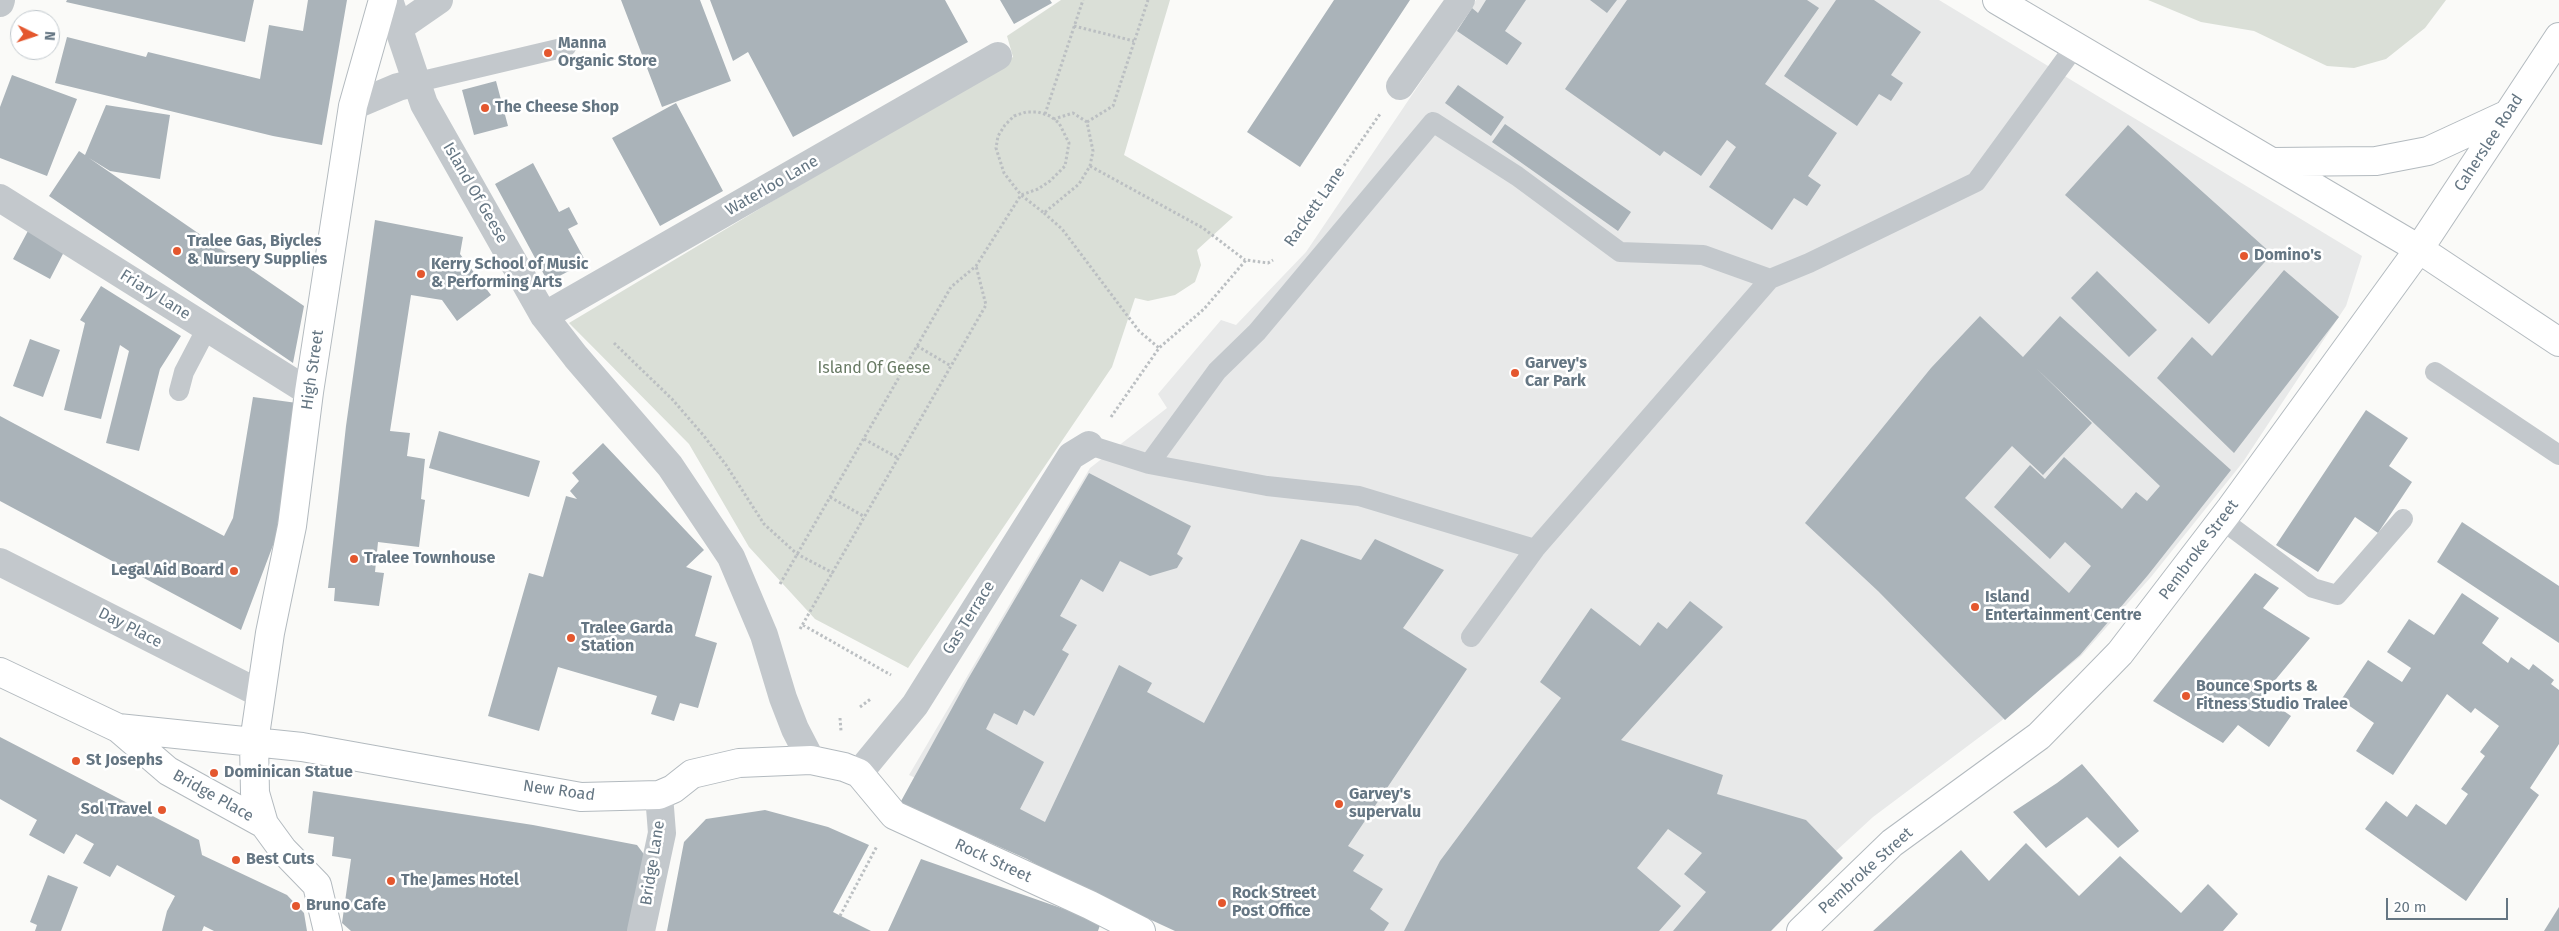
<!DOCTYPE html>
<style>
body{margin:0}
#map{position:relative;width:2559px;height:931px;overflow:hidden;background:#fafaf8;font-family:"Fira Sans",sans-serif}
canvas{display:block}
.north{position:absolute;left:10px;top:10px;width:50px;height:50px;box-sizing:border-box;background:#fff;border:1px solid #c1c8cd;border-radius:50%;rotate:94deg;font-size:14px;font-weight:700;line-height:20px;text-align:center;color:#657683}
.north::after{content:'';display:block;margin:auto;width:18px;height:22px;background:#e4572e;clip-path:polygon(50% 0,100% 100%,50% 72%,0 100%)}
.scale{position:absolute;left:2386px;top:898px;width:122px;height:22px;box-sizing:border-box;border:2px solid #657683;border-top:0;padding-left:6px;font-size:15px;line-height:18px;white-space:nowrap;color:#657683;-webkit-text-stroke:4px #fff;paint-order:stroke}
</style>
<div id="map">
<canvas width="2559" height="931"></canvas>
<div class="north">N</div>
<div class="scale">20 m</div>
</div>
<script>
const ctx = document.querySelector('canvas').getContext('2d');
ctx.lineJoin = 'round';
function paint(path, color) {
  ctx.fillStyle = color;
  ctx.fill(path, 'evenodd');
}
function toPath(rows) {
  const path = new Path2D();
  for (const r of rows) {
    path.moveTo(r[0], r[1]);
    for (let i = 2; i < r.length; i += 2) path.lineTo(r[i], r[i + 1]);
  }
  return path;
}
function strokePath(path, color, width, dash) {
  ctx.strokeStyle = color;
  ctx.lineWidth = width;
  ctx.lineCap = dash ? 'butt' : 'round';
  ctx.setLineDash(dash || []);
  ctx.stroke(path);
}
function write(font, color, halo, rows, align = 'center') {
  ctx.font = font + ' "Fira Sans",sans-serif';
  ctx.lineWidth = 5;
  ctx.setLineDash([]);
  ctx.textBaseline = 'middle';
  ctx.strokeStyle = halo;
  ctx.fillStyle = color;
  for (const [text, x, y, turn = 0] of rows) {
    ctx.save();
    ctx.translate(x, y);
    ctx.rotate((+turn || 0) * Math.PI / 180);
    ctx.textAlign = isNaN(turn) ? turn : align;
    if (halo) ctx.strokeText(text, 0, 0);
    ctx.fillText(text, 0, 0);
    ctx.restore();
  }
}
const built = toPath([
 [1476,0,1939,0,2362,256,2346,306,2243,462,2151,577,2081,656,2001,721,1873,817,1836,851,1770,931,1232,931,909,775,1090,468,1167,408,1158,394,1221,320,1236,325,1306,252]
]);
const green = toPath([
 [1061,0,1170,0,1124,155,1233,217,1197,250,1201,265,1195,282,1175,295,1148,301,1135,298,1112,367,908,668,815,619,749,547,689,444,569,323,1013,57,1007,36],
 [2148,0,2446,0,2425,28,2386,59,2354,68,2327,66,2254,31,2201,22]
]);
const building = toPath([
 [67,0,254,0,245,42,66,2],
 [308,0,347,0,322,145,273,136,55,83,67,37,146,57,148,52,260,79,269,25,303,31],
 [621,0,700,0,731,81,662,107],
 [710,0,945,0,968,42,793,137,748,52,733,61],
 [1000,0,1050,0,1052,3,1014,24],
 [1334,0,1410,0,1300,167,1247,132],
 [1486,0,1526,0,1505,31,1522,43,1507,65,1457,31,1472,8,1478,13],
 [1590,0,1617,0,1607,13],
 [1627,0,1807,0,1819,8,1765,84,1837,133,1808,176,1821,185,1807,206,1794,198,1772,230,1709,187,1736,147,1727,140,1701,176,1664,151,1660,156,1565,89],
 [1836,0,1874,0,1921,32,1891,75,1903,83,1891,101,1879,94,1857,126,1784,76],
 [12,75,77,99,47,176,0,158,0,107],
 [496,81,508,126,474,135,462,90],
 [1458,85,1504,117,1491,136,1445,103],
 [676,103,723,191,660,226,612,138],
 [106,105,170,115,160,179,110,171,89,158,304,306,293,363,49,196,79,151,85,155],
 [1505,124,1631,212,1618,231,1492,142],
 [2128,125,2272,254,2209,324,2065,195],
 [533,163,559,212,569,207,578,224,568,229,586,262,548,282,495,184],
 [375,220,463,237,460,254,491,295,457,321,442,300,411,295,390,431,410,433,407,456,425,459,421,499,425,500,419,547,378,542,375,572,384,573,379,606,334,601,335,588,328,588,346,426],
 [29,229,66,248,50,279,13,259],
 [2284,270,2339,317,2234,453,2157,378,2192,337,2212,356],
 [2097,271,2157,330,2129,357,2071,298],
 [101,286,181,336,160,369,139,451,106,443,129,351,120,345,101,419,64,410,85,323,80,320],
 [1980,316,2023,357,2060,316,2231,470,2148,575,2080,655,2005,720,1878,591,1805,523,1931,368],
 [2036,368,2160,486,2147,501,2136,492,2122,509,2064,457,2045,479,2030,465,1994,507,2050,559,2065,542,2091,566,2069,593,1965,498,2012,446,2043,475,2092,423],
 [30,339,60,350,43,397,13,386],
 [253,397,297,403,275,540,241,630,0,501,0,416,224,536,233,518],
 [2366,410,2408,438,2389,466,2412,482,2378,533,2355,517,2318,572,2276,545],
 [439,431,540,461,529,497,429,468],
 [603,443,704,550,686,567,712,576,695,636,717,643,698,708,680,703,674,721,651,714,657,696,558,667,539,731,488,716,529,573,543,577,566,496,577,499,570,491,579,481,572,473],
 [1089,473,1191,526,1177,554,1183,558,1177,568,1150,576,1120,561,1103,592,1081,579,1060,616,1077,625,1062,650,1069,654,1034,716,1024,710,1017,725,994,713,986,729,1044,762,1020,809,1045,822,1119,665,1152,683,1147,692,1204,723,1301,539,1361,560,1375,539,1444,570,1403,628,1467,669,1348,846,1364,855,1353,871,1383,889,1370,909,1389,923,1384,931,1175,931,1060,878,1027,859,900,803,968,679],
 [2462,522,2559,586,2559,643,2437,562],
 [2255,573,2279,588,2263,608,2310,638,2262,696,2291,716,2269,747,2238,725,2223,743,2153,701],
 [2462,593,2499,618,2482,643,2508,663,2511,657,2529,670,2533,664,2554,680,2551,684,2559,690,2559,744,2530,788,2539,795,2466,901,2365,829,2386,801,2407,817,2416,804,2446,825,2468,794,2461,789,2485,756,2480,752,2499,726,2475,708,2471,713,2447,694,2393,775,2356,751,2374,723,2341,700,2368,660,2402,682,2411,668,2387,652,2409,619,2434,635],
 [1690,601,1723,627,1621,740,1723,775,1717,794,1806,820,1843,858,1771,931,1673,931,1706,892,1684,874,1702,853,1668,829,1637,868,1681,906,1659,931,1404,931,1440,861,1561,698,1540,682,1591,608,1640,646,1658,622,1667,629],
 [0,737,199,840,202,855,287,895,304,913,307,931,214,931,204,926,202,931,162,931,167,911,175,896,117,865,110,877,83,863,94,844,76,834,64,854,29,835,37,820,0,799],
 [2082,764,2139,831,2118,848,2087,817,2046,848,2013,812,2057,783],
 [313,791,533,825,637,845,652,865,636,931,351,931,342,923,351,859,332,856,334,837,308,833],
 [765,810,828,827,869,845,833,912,871,931,667,931,684,842,706,819],
 [2026,843,2079,896,2120,856,2181,913,2208,884,2238,914,2223,931,1873,931,1961,850,1989,881],
 [921,859,1101,922,1098,931,888,931],
 [48,875,78,887,61,931,35,931,37,925,30,922],
 [2559,907,2559,931,2544,931]
]);
const path = toPath([
 [1074,26,1134,41],
 [1045,114,1083,0],
 [1087,122,1113,106,1148,0],
 [1090,166,1203,228,1245,260],
 [1044,213,1062,229,1139,331,1159,348],
 [1304,223,1380,114],
 [614,343,672,399,704,436,726,465,764,524,797,554,833,573],
 [917,346,951,366],
 [1111,417,1159,348,1204,309,1246,260,1268,263,1273,260],
 [864,439,898,458],
 [830,497,865,517],
 [780,584,951,287,976,266,1021,195,1038,189,1050,181,1065,166,1069,143,1059,123,1050,116,1038,112,1026,112,1014,116,1005,125,998,136,996,148,1004,173,1021,195,1044,213,1079,184,1090,166,1093,151,1087,122,1073,113,1054,119],
 [803,625,891,675],
 [800,629,986,305,976,266],
 [860,707,872,698],
 [840,718,841,731],
 [840,916,877,846]
]);
const lane = toPath([
 [418,82,566,47],
 [2435,372,2559,455],
 [179,391,184,372,207,328],
 [1089,445,1149,464,1267,486,1359,496,1535,549,1770,279,1809,263,1976,182,2076,45],
 [1149,464,1217,371,1257,332,1433,122,1517,176,1620,252,1703,255,1770,279],
 [2222,520,2313,588,2337,595,2403,519],
 [1471,637,1535,549]
]);
const street = toPath([
 [389,0,424,104,544,316,576,357,670,466,731,557,764,635,783,698,795,729,811,760],
 [0,3,1,0],
 [400,27,439,0],
 [1400,86,1461,0],
 [353,106,398,87,418,82],
 [0,198,309,392],
 [544,316,998,56],
 [0,562,259,693],
 [859,773,915,705,1071,456,1089,445],
 [641,931,662,833,659,795]
]);
const secondary = toPath([
 [1997,0,2419,249,2559,342],
 [2273,162,2376,161,2428,151,2508,114],
 [0,672,118,728,168,771,264,824],
 [118,728,302,747,581,797,659,795,673,789,692,774,739,763,811,760,844,767,859,773,894,815,1090,905,1141,931],
 [328,931,317,885,283,850,264,824,255,793,254,742,270,633,292,526,309,392,353,106,383,0],
 [1801,931,1892,843,2039,736,2120,653,2231,508,2419,249,2559,37]
]);
const markers = [
 [548,53,5,"#e4572e"],
 [485,108,5,"#e4572e"],
 [177,251,5,"#e4572e"],
 [2244,256,5,"#e4572e"],
 [421,274,5,"#e4572e"],
 [1515,373,5,"#e4572e"],
 [354,559,5,"#e4572e"],
 [234,571,5,"#e4572e"],
 [1975,607,5,"#e4572e"],
 [571,638,5,"#e4572e"],
 [2186,696,5,"#e4572e"],
 [76,761,5,"#e4572e"],
 [214,773,5,"#e4572e"],
 [1339,804,5,"#e4572e"],
 [162,810,5,"#e4572e"],
 [236,860,5,"#e4572e"],
 [391,881,5,"#e4572e"],
 [1222,903,5,"#e4572e"],
 [296,906,5,"#e4572e"]
];
const poiNames = [
 ["Manna",558,44],
 ["Organic Store",558,62],
 ["The Cheese Shop",495,108],
 ["Tralee Gas, Biycles",187,242],
 ["& Nursery Supplies",187,260],
 ["Domino's",2254,256],
 ["Kerry School of Music",431,265],
 ["& Performing Arts",431,283],
 ["Garvey's",1525,364],
 ["Car Park",1525,382],
 ["Tralee Townhouse",364,559],
 ["Legal Aid Board",224,571,"right"],
 ["Island",1985,598],
 ["Entertainment Centre",1985,616],
 ["Tralee Garda",581,629],
 ["Station",581,647],
 ["Bounce Sports &",2196,687],
 ["Fitness Studio Tralee",2196,705],
 ["St Josephs",86,761],
 ["Dominican Statue",224,773],
 ["Garvey's",1349,795],
 ["supervalu",1349,813],
 ["Sol Travel",152,810,"right"],
 ["Best Cuts",246,860],
 ["The James Hotel",401,881],
 ["Rock Street",1232,894],
 ["Post Office",1232,912],
 ["Bruno Cafe",306,906]
];
const streetNames = [
 ["Caherslee Road",2489,143,-57],
 ["Waterloo Lane",772,186,-30],
 ["Island Of Geese",475,193,60],
 ["Rackett Lane",1315,207,-55],
 ["Friary Lane",155,295,32],
 ["High Street",313,370,-82],
 ["Pembroke Street",2199,550,-53],
 ["Gas Terrace",969,618,-58],
 ["Day Place",130,628,27],
 ["New Road",559,791,8],
 ["Bridge Place",213,796,29],
 ["Rock Street",993,861,25],
 ["Bridge Lane",653,863,-81],
 ["Pembroke Street",1866,871,-42]
];
const parkNames = [
 ["Island Of Geese",874,369]
];
paint(built, '#e8e9e9');
paint(green, '#dadfd7');
paint(building, '#aab3b9');
strokePath(secondary, '#b3babf', 30);
strokePath(path, '#bbbfc2', 3, [2.5, 2.5]);
strokePath(lane, '#c3c8cc', 20);
strokePath(street, '#c3c8cc', 28);
strokePath(secondary, '#fff', 28);
for (const [x, y, r, color] of markers) {
  const dot = new Path2D();
  dot.arc(x, y, r, 0, 2 * Math.PI);
  ctx.fillStyle = color;
  ctx.fill(dot);
  strokePath(dot, '#fff', 2);
}
write('bold 16px', '#657683', '#fff', poiNames, 'left');
write('16px', '#657683', '#fff', streetNames);
write('16px', '#687a64', '#fff', parkNames);
</script>
